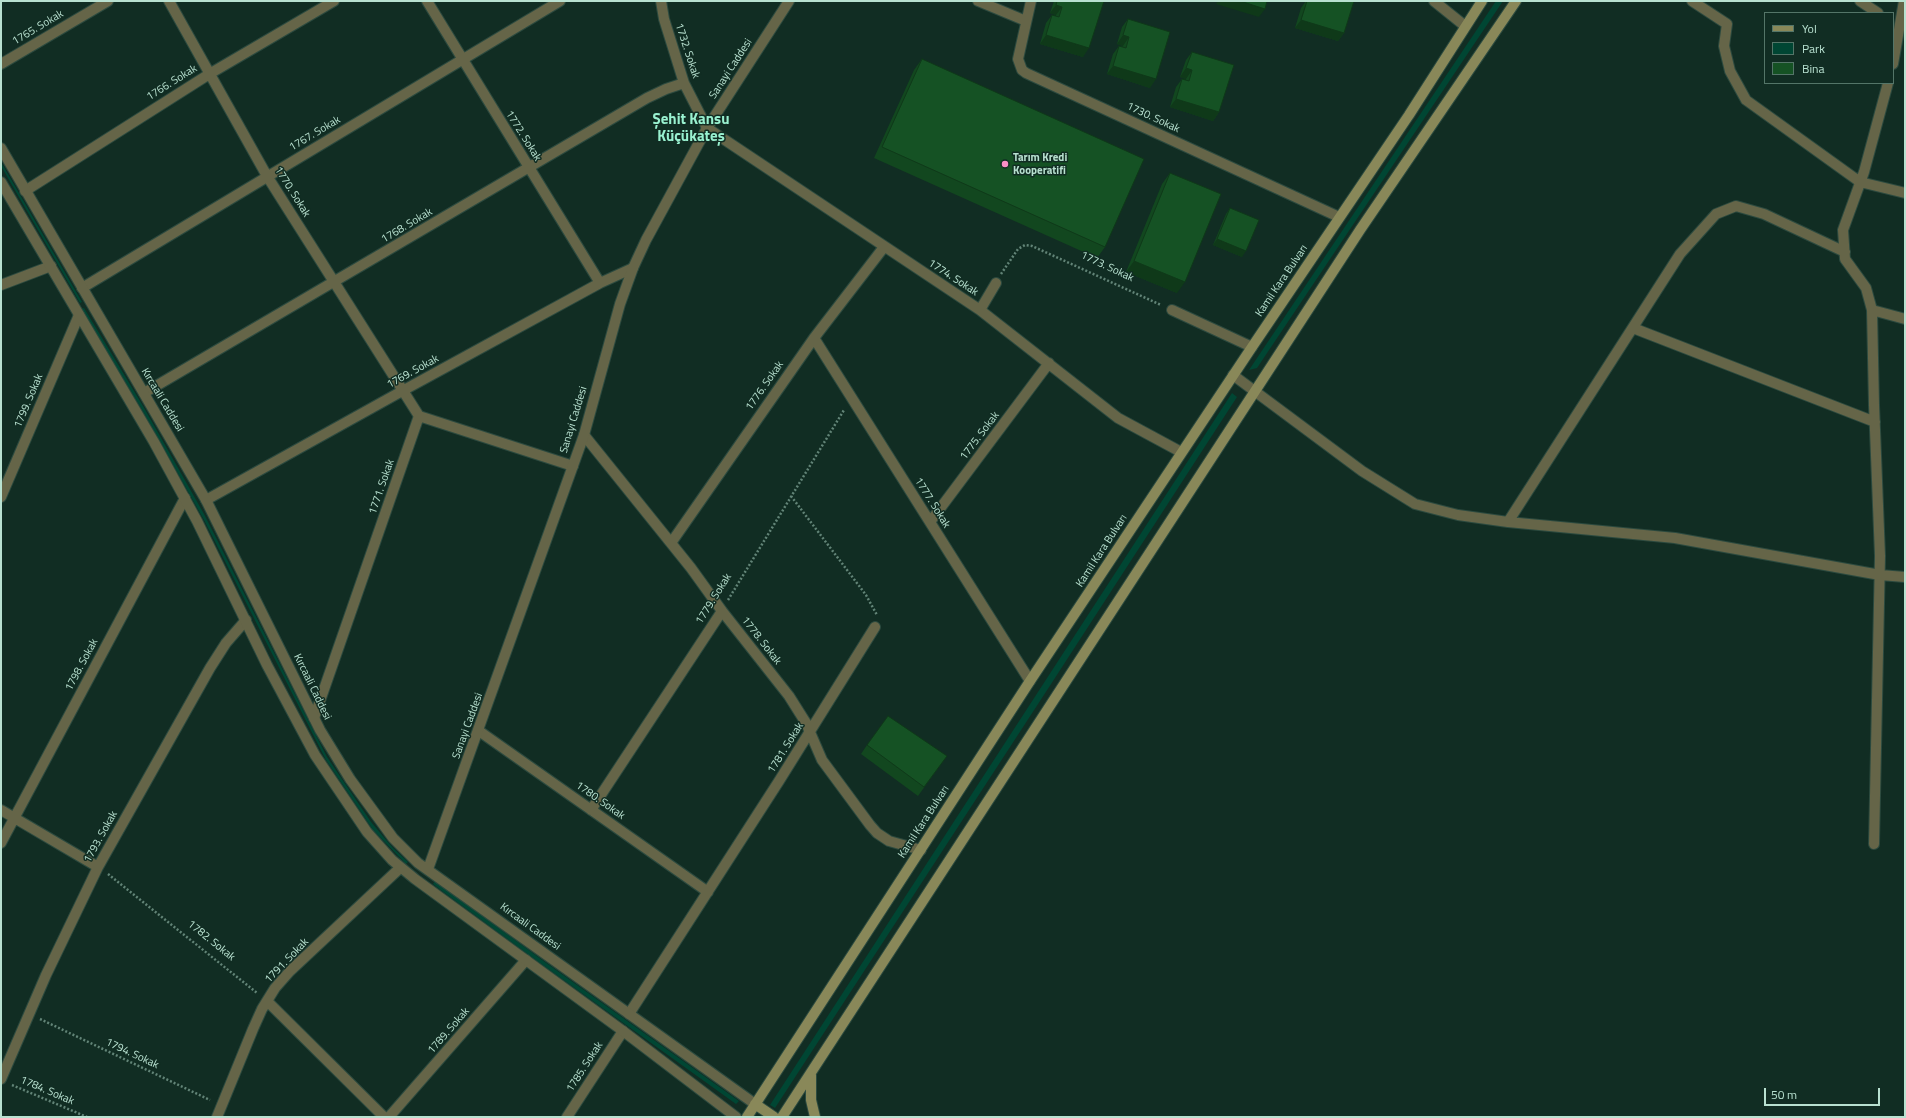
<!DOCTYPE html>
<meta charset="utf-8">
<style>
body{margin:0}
#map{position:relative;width:1906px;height:1118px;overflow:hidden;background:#112d23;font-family:"Titillium Web",sans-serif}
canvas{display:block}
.frame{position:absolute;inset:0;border:2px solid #b8e1d0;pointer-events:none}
.legend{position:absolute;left:1764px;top:12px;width:130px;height:72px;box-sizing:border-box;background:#112d23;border:1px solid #547568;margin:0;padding:5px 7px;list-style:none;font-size:12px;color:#b8e1d0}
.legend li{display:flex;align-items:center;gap:8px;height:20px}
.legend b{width:20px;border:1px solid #547568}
.scale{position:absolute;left:1764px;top:1088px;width:116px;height:18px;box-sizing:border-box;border:2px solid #b8e1d0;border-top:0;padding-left:5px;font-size:12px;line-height:14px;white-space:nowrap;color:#b8e1d0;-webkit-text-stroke:3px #112d23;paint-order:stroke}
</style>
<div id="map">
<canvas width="1906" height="1118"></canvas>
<div class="frame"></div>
<ul class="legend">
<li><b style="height:5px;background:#898859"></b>Yol</li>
<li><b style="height:11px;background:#004633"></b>Park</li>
<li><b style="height:11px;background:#155224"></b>Bina</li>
</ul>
<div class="scale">50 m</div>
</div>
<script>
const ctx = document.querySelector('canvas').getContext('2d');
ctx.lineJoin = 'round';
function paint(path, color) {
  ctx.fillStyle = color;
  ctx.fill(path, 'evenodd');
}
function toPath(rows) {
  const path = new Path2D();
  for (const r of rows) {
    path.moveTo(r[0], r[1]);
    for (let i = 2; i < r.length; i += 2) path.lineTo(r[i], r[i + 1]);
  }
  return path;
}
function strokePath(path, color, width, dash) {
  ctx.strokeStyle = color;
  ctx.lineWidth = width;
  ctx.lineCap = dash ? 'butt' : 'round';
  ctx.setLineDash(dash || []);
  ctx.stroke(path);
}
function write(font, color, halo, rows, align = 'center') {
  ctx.font = font + ' "Titillium Web",sans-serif';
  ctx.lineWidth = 3;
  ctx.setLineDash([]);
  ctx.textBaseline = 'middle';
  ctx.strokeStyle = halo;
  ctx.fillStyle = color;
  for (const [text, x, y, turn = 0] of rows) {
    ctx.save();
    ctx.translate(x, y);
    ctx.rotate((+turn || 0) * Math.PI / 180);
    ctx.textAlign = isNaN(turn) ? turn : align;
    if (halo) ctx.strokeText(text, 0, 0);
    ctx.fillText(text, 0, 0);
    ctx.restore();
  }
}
const green = toPath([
 [1496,1,1503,1,1257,368,1249,370],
 [1,162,82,302,80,303,1,166],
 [84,308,143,406,204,514,327,757,371,822,393,848,408,862,406,864,373,830,326,760,204,520,141,408,81,309],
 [1232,393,1237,397,1053,681,775,1108,770,1105],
 [435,881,545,962,739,1101,736,1104,537,961,442,891,433,884]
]);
const path = toPath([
 [1001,274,1018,249,1025,245,1032,246,1161,305],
 [791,496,866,595,877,615],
 [728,600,844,410],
 [108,874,257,993],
 [40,1019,210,1100],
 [12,1085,87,1117]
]);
const minor = toPath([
 [169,1,267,176,419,416],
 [427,1,600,283],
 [661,1,664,19,684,83,707,128,980,310,1118,418,1181,452],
 [978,1,1026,21],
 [1031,1,1018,59,1022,70,1026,73,1339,217],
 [1434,1,1465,26],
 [1692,1,1727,24,1724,46,1730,71,1746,100,1860,182,1905,193],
 [1860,1,1878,13],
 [1,64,108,1],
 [1893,64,1904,1],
 [25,191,211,73,334,1],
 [1,285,51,266],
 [82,288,560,1],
 [980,310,996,283],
 [1172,310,1252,347],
 [1872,310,1905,319],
 [1633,328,1875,422],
 [814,338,1030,681],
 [1233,375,1362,471,1415,504,1458,515,1508,522,1675,538,1880,575,1905,577],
 [144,393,647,98,666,89,684,83],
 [584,435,691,568,722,611,789,696,806,723,822,760,870,825,877,833,889,841,921,850],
 [1,497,79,315],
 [206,500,404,390,600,283,633,268],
 [930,522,1049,363],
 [1508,522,1680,254,1716,214,1736,206,1764,214,1845,252],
 [671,543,814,338,884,247],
 [314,718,419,416,573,466],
 [479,731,708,892],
 [1,810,98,867],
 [591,810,722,611],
 [1,843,185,498],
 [1874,844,1880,556,1874,405,1872,310,1866,288,1845,259,1843,230,1864,172,1888,83],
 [267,1001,384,1117],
 [629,1014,779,781,875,627],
 [1,1079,46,975,98,867,210,668,226,643,246,620],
 [217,1117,253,1029,262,1009,275,988,290,971,400,868],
 [389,1117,526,960],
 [567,1117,623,1031]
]);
const tertiary = toPath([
 [1,148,206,500,320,730,350,779,393,838,418,863,755,1104],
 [1,182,154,442,197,521,267,665,315,755,367,832,392,860,415,879,623,1031,736,1117],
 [428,869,584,435,620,304,633,268,646,240,707,128,789,1]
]);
const secondary = toPath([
 [811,1075,811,1100,815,1117],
 [755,1104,774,1117],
 [747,1117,1030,681,1252,347,1409,115,1482,1],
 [782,1117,1360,230,1516,1]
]);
const wall = toPath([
 [1054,1,1103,1,1083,57,1040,44,1046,23,1052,15,1056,16,1056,15,1050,13],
 [1306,1,1354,1,1344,33,1338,41,1295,28,1301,8],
 [1128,19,1150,88,1107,74,1113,54,1119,46,1122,47,1123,46,1117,44,1122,27],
 [1192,52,1219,112,1213,121,1170,107,1176,87,1182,79,1186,80,1186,79,1180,77,1186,60],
 [922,59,1105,247,1097,258,874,158,914,70],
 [1170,173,1177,293,1126,272,1162,184],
 [1230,208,1242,257,1213,245,1226,214],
 [867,745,941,764,918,796,861,754]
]);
const shadedWall = toPath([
 [1218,1,1240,1,1265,9,1259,17,1216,4],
 [1056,5,1062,7,1056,15,1050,13],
 [1301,20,1344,33,1338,41,1295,28],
 [1046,35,1089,48,1083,57,1040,44],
 [1123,35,1129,37,1123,46,1117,44],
 [1113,66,1156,79,1150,88,1107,74],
 [1186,68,1192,70,1186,79,1180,77],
 [1176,99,1219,112,1213,121,1170,107],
 [1217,239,1246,251,1242,257,1213,245],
 [1134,261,1185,282,1177,293,1126,272]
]);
const building = toPath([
 [1057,1,1104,1,1089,48,1046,35,1052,15,1059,17,1062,7,1056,5,1057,1],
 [1240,1,1267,1,1265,9,1240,1],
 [1307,1,1354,1,1344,33,1301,20,1307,1],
 [1128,19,1170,32,1156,79,1113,66,1119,46,1126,48,1129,37,1123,35,1128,19],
 [1192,52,1234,65,1219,112,1176,99,1182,79,1189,81,1192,70,1186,68,1192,52],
 [922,59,1144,159,1105,247,882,147,922,59],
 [1170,173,1221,194,1185,282,1134,261,1170,173],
 [1230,208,1259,220,1246,251,1217,239,1230,208],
 [888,716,947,756,924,787,867,745,888,716]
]);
const markers = [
 [1005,164,4,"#fa8fc7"]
];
const streetNames = [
 ["1765. Sokak",38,28,-31],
 ["1732. Sokak",687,51,72],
 ["Sanayi Caddesi",731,69,-57],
 ["1766. Sokak",172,83,-32],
 ["1730. Sokak",1153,118,25],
 ["1767. Sokak",315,134,-31],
 ["1772. Sokak",523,136,58],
 ["1770. Sokak",292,192,58],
 ["1768. Sokak",407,226,-31],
 ["1773. Sokak",1107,267,25],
 ["1774. Sokak",953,278,33],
 ["Kamil Kara Bulvarı",1282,281,-56],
 ["1769. Sokak",413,372,-29],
 ["1776. Sokak",765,386,-55],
 ["Kırcaali Caddesi",162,400,59],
 ["1799. Sokak",29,401,-67],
 ["Sanayi Caddesi",574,420,-73],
 ["1775. Sokak",980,436,-53],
 ["1771. Sokak",382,487,-71],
 ["1777. Sokak",932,503,58],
 ["Kamil Kara Bulvarı",1102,551,-57],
 ["1779. Sokak",714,599,-58],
 ["1778. Sokak",761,641,52],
 ["1798. Sokak",82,665,-62],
 ["Kırcaali Caddesi",312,687,64],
 ["Sanayi Caddesi",468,726,-70],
 ["1781. Sokak",786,748,-58],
 ["1780. Sokak",600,801,35],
 ["Kamil Kara Bulvarı",924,822,-57],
 ["1793. Sokak",101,837,-61],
 ["Kırcaali Caddesi",530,927,36],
 ["1782. Sokak",211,941,39],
 ["1791. Sokak",287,961,-46],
 ["1789. Sokak",449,1031,-49],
 ["1794. Sokak",132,1054,25],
 ["1785. Sokak",585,1067,-57],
 ["1784. Sokak",47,1091,23]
];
const poiNames = [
 ["Tarım Kredi",1013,158],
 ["Kooperatifi",1013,171]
];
const districtNames = [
 ["Şehit Kansu",691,120],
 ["Küçükateş",691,137]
];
paint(green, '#004633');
strokePath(minor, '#2c4a3f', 12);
strokePath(tertiary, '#2c4a3f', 12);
strokePath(secondary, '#2c4a3f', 12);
strokePath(path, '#628477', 2.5, [2, 2]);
strokePath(minor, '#656548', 10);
strokePath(tertiary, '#656548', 10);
strokePath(secondary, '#898859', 10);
paint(wall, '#12471f');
paint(shadedWall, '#0f3919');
paint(building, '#155224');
strokePath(building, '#0f3919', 1);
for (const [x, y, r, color] of markers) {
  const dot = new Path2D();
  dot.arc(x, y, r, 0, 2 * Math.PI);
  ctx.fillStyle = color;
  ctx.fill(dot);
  strokePath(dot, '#112d23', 1.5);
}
write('11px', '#b8e1d0', '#112d23', streetNames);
write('bold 11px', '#b8e1d0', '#112d23', poiNames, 'left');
write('bold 15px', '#99f1d0', '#112d23', districtNames);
</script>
